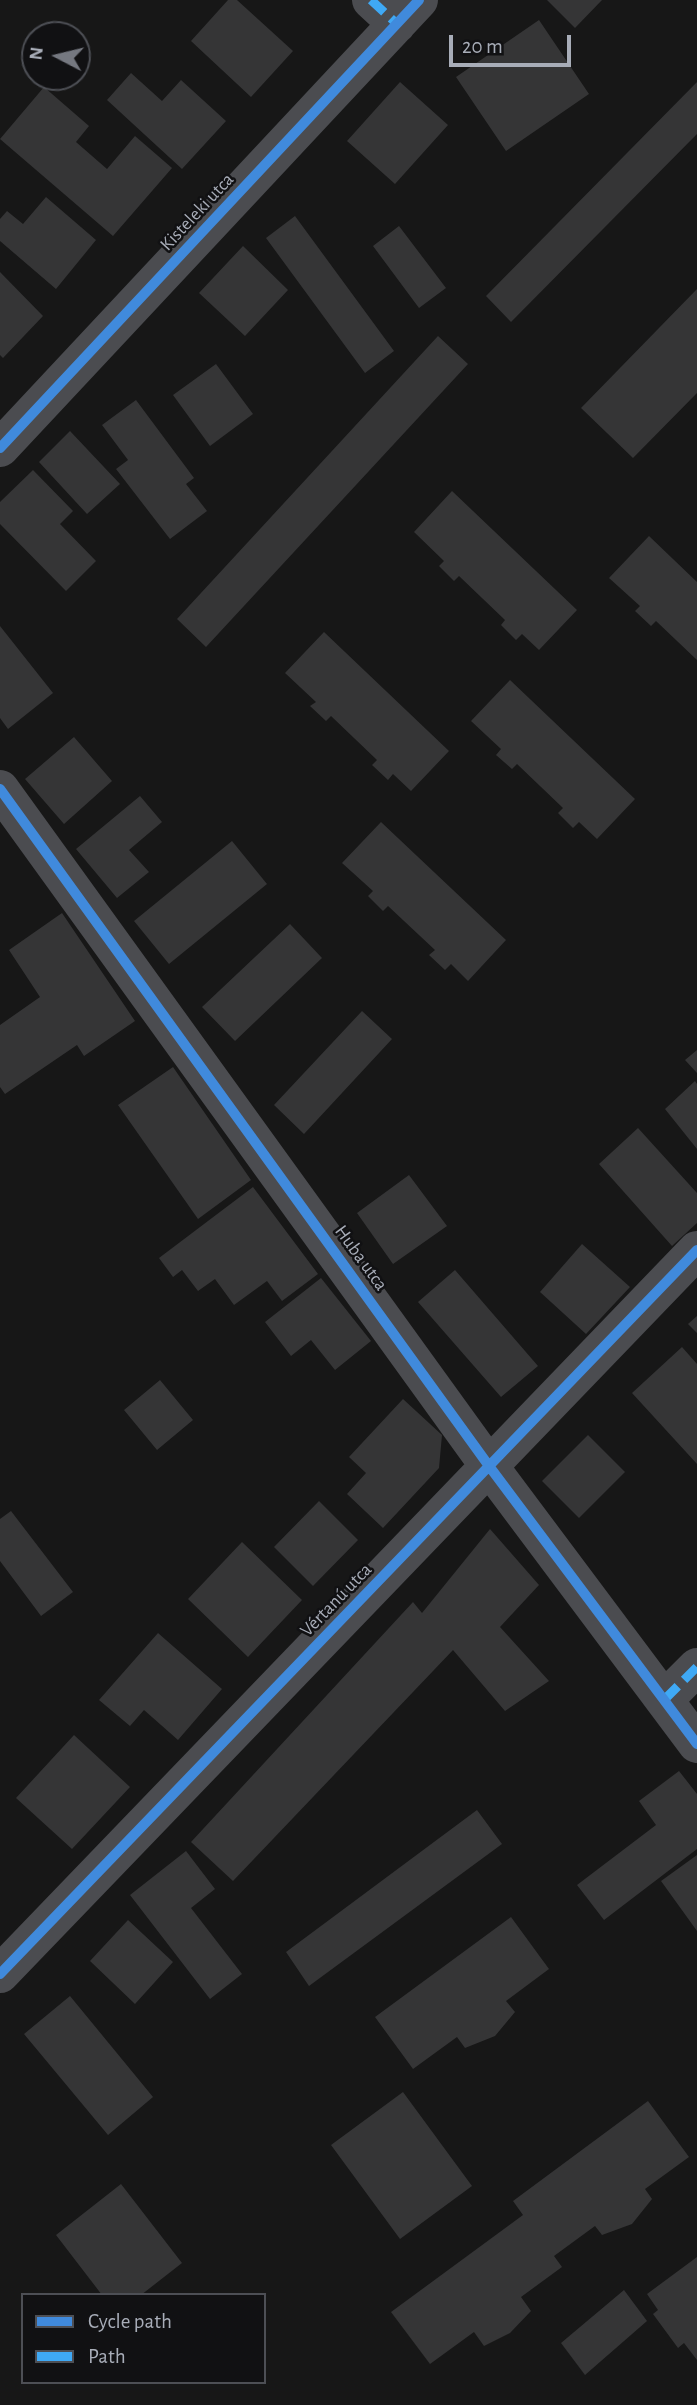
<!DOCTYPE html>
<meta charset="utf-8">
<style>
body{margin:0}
#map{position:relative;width:697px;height:2405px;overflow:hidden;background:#171717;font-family:"Alegreya Sans",sans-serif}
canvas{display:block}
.legend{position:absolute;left:21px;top:2293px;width:245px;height:91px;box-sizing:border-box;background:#111113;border:2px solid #4d4f55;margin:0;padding:9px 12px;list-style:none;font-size:21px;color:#a8adb8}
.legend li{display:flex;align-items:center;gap:14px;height:35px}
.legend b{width:35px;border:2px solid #4d4f55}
.north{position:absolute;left:21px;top:21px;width:70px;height:70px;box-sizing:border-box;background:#111113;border:2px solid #4d4f55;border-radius:50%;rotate:277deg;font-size:19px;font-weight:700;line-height:28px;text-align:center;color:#a8adb8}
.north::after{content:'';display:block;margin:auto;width:24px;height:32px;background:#757880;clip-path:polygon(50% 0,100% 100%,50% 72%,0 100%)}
.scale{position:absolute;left:449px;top:35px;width:122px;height:32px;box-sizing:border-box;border:4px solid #a8adb8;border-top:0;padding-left:9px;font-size:21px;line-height:24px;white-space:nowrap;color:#a8adb8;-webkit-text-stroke:5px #111113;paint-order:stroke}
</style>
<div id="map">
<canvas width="697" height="2405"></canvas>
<ul class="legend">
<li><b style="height:9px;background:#408adc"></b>Cycle path</li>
<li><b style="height:9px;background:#3fa9f5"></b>Path</li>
</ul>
<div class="north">N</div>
<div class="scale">20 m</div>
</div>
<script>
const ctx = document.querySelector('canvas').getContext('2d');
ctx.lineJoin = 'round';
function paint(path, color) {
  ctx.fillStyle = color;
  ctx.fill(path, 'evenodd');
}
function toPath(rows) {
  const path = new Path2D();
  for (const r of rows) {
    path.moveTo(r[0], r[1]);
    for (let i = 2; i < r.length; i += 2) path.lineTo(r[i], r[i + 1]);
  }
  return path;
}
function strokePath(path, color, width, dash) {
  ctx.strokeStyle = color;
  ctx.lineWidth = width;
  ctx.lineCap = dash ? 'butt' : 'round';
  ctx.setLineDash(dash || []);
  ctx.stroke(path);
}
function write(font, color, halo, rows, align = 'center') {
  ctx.font = font + ' "Alegreya Sans",sans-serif';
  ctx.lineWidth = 5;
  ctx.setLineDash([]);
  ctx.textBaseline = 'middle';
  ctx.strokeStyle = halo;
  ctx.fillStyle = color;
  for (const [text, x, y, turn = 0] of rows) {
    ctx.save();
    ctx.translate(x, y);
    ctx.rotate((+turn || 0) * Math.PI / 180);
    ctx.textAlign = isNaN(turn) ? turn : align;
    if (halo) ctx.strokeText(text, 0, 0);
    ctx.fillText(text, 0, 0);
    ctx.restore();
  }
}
const building = toPath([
 [228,0,237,0,293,51,251,97,191,41],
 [547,0,602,0,575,28],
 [539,20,589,94,506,151,456,77],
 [131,73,162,101,181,80,226,121,182,169,107,100],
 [400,82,448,125,395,184,347,141],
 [697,82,697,134,511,322,486,296],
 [44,87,89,126,76,142,107,169,135,136,172,168,113,236,0,139],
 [46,197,96,240,56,289,0,241,0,219,7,211,23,224],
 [295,216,394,351,365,373,266,238],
 [399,226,446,288,419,308,373,246],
 [243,246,288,290,245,336,199,293],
 [0,272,43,316,3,358,0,355],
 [697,289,697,393,633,458,581,408],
 [438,336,468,364,206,647,177,619],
 [216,364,253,414,210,446,173,395],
 [136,400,194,478,186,484,207,511,170,539,116,469,128,460,102,425],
 [70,431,120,484,87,514,39,462],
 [33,470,73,511,60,524,96,561,66,591,0,524,0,502],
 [452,491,577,610,539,650,522,634,516,640,501,625,505,620,459,576,454,581,439,566,444,561,414,532],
 [649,536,697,582,697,660,656,621,651,626,635,611,640,606,609,578],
 [0,626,53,693,8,729,0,718],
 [324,632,449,751,411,791,393,774,388,780,372,765,377,760,331,716,326,721,310,706,316,702,285,673],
 [510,680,635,799,597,839,579,822,573,828,558,813,563,808,517,764,512,769,496,755,501,749,471,721],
 [74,737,112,781,64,824,25,779],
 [140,796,162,822,129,850,149,872,117,898,76,849],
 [381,822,506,940,468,981,451,964,445,970,429,955,435,950,388,906,383,911,368,896,373,891,342,863],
 [232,841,267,884,169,964,134,921],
 [62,913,135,1021,84,1056,77,1045,5,1094,0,1087,0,1025,40,997,9,950],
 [290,924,322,958,235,1041,202,1007],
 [362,1011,392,1039,304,1134,274,1105],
 [697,1050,697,1073,685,1060],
 [173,1067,251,1180,198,1219,118,1105],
 [695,1081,697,1084,697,1149,665,1109],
 [638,1128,697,1193,697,1223,672,1246,599,1164],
 [409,1175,447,1226,393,1264,357,1213],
 [253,1187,318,1274,282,1301,267,1281,234,1305,215,1279,198,1291,182,1270,173,1277,159,1258],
 [582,1244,630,1287,586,1334,540,1292],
 [455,1270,538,1366,501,1397,418,1302],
 [321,1278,371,1341,335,1370,311,1340,291,1356,265,1322],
 [697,1316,697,1333,688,1324],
 [682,1347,697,1364,697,1464,632,1393],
 [160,1380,193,1420,157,1450,124,1410],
 [403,1399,442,1435,439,1468,383,1528,347,1494,366,1473,349,1457],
 [588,1435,625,1472,579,1518,542,1481],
 [319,1501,358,1540,313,1586,274,1547],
 [11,1511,73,1592,41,1616,0,1561,0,1519],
 [490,1529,539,1585,500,1627,549,1681,505,1711,453,1650,233,1881,191,1842,413,1602,422,1613],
 [242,1542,302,1600,248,1657,188,1599],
 [158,1633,222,1689,178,1740,144,1710,130,1726,99,1700],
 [74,1735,130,1787,72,1849,16,1798],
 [679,1771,697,1794,697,1849,604,1920,577,1885,656,1825,639,1801],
 [477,1810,502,1844,309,1986,286,1952],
 [186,1851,215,1889,191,1908,242,1974,210,1999,130,1895],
 [697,1855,697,1931,661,1881],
 [511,1917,549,1969,506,2001,515,2012,495,2036,465,2048,457,2037,413,2069,375,2017],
 [128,1920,173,1962,135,2004,90,1961],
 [70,1996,153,2097,108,2135,24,2034],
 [403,2092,472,2186,400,2239,331,2145],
 [648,2101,689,2157,645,2189,652,2199,632,2224,602,2235,595,2226,554,2256,562,2267,521,2297,531,2311,510,2333,484,2346,474,2332,430,2364,391,2312,523,2215,513,2201],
 [121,2184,182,2263,141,2295,102,2295,56,2235],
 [697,2257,697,2360,684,2343,678,2348,653,2314,658,2310,647,2294],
 [624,2290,647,2321,585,2375,561,2343]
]);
const minor = toPath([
 [371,0,397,24],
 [0,448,419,0],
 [0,789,489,1466,697,1744],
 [665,1699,697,1667],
 [0,1974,697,1250]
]);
const quiet = toPath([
 [371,0,397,24],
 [665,1699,697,1667]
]);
const cycleway = toPath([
 [0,448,419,0],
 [0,789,489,1466,697,1744],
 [0,1974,697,1250]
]);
const streetNames = [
 ["Kisteleki utca",197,212,-47],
 ["Huba utca",361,1258,54],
 ["Vértanú utca",336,1600,-46]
];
paint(building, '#353536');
strokePath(minor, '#4b4c50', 38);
strokePath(quiet, '#3fa9f5', 9, [18, 9]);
strokePath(cycleway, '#408adc', 10);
write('19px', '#a8adb8', '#111113', streetNames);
</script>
